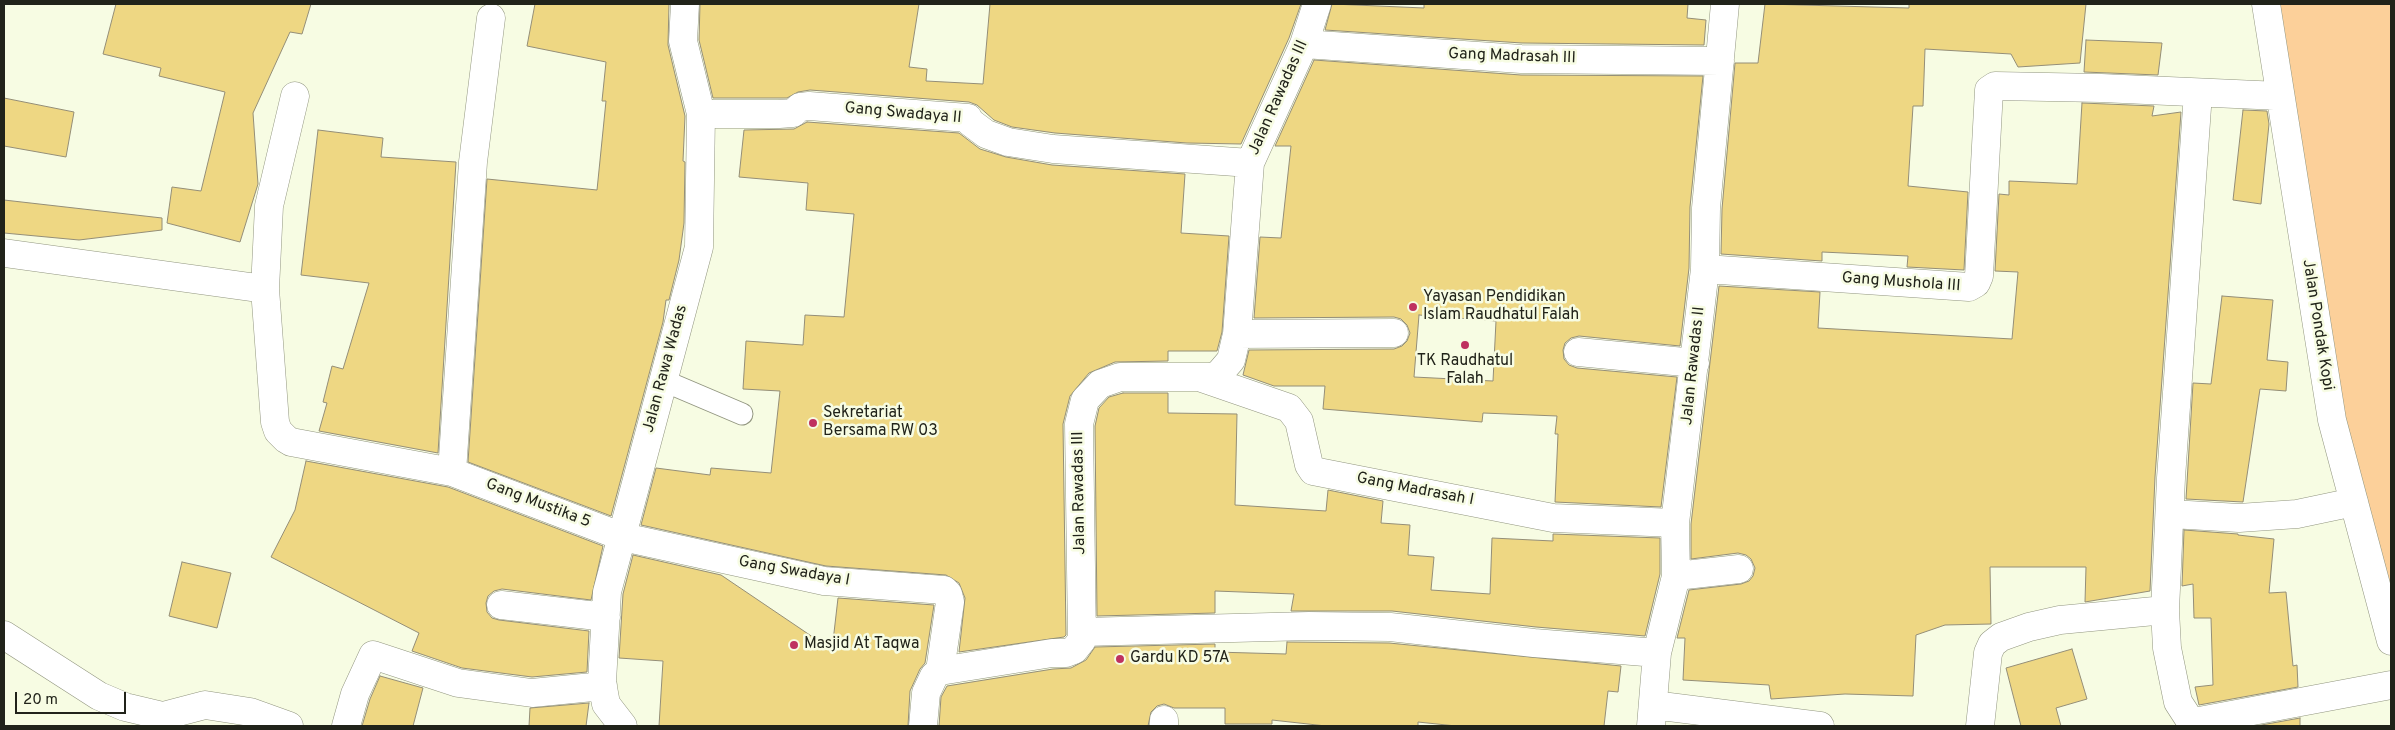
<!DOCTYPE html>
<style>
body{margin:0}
#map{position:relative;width:2395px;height:730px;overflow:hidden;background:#f7fce3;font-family:Overpass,sans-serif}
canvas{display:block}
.frame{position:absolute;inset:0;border:5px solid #21231a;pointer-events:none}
.scale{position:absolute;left:15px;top:692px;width:111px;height:22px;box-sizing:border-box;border:2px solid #21231a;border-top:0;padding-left:6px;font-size:15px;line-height:18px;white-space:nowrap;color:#21231a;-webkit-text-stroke:4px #f7fce3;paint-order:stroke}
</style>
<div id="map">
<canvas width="2395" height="730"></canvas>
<div class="frame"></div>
<div class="scale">20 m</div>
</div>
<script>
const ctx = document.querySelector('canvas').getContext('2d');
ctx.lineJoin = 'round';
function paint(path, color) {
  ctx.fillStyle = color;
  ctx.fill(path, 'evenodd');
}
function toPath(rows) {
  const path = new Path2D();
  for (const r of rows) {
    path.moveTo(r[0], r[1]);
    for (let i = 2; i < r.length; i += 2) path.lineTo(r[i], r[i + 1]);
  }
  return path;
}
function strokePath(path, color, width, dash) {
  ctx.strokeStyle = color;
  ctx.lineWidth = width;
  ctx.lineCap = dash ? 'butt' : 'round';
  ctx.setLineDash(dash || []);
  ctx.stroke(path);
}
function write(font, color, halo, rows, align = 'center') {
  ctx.font = font + ' Overpass,sans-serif';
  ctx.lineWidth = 5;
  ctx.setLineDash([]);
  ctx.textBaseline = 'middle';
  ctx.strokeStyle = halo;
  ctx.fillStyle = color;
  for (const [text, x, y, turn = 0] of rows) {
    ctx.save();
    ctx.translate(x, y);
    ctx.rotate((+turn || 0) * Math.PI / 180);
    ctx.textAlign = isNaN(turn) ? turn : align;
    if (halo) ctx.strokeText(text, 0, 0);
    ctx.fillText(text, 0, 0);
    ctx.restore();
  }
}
const green = toPath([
 [2268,4,2391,4,2391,641,2354,502]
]);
const building = toPath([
 [116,4,311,4,302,34,290,32,253,113,258,184,240,242,167,223,172,187,201,191,225,92,159,76,161,68,103,54,116,4],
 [535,4,669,4,668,45,685,116,683,161,685,162,684,223,679,260,669,300,666,300,663,322,611,516,468,462,487,179,597,190,606,101,602,101,606,62,527,46,535,4],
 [700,4,919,4,909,67,927,69,926,81,983,84,990,4,1301,4,1289,38,1241,144,1187,143,1055,133,1012,127,994,120,977,105,969,102,810,90,798,92,787,98,713,98,699,40,700,4],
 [1332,4,1424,8,1424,4,1688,4,1687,18,1706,20,1704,45,1522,43,1325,30,1332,4],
 [1765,4,1909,8,1909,4,2086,4,2080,63,2018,67,2011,54,1925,49,1923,106,1913,106,1908,186,1968,192,1964,270,1907,267,1908,256,1822,252,1822,261,1721,254,1722,209,1735,63,1758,63,1765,4],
 [2086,40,2162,43,2158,75,2084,72,2086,40],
 [1314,60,1521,75,1703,76,1690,207,1689,268,1680,346,1579,336,1571,338,1565,343,1563,350,1564,359,1569,365,1577,368,1677,377,1661,507,1555,502,1558,434,1555,434,1557,416,1483,413,1482,422,1323,409,1325,386,1274,386,1243,375,1249,350,1394,349,1402,346,1407,341,1410,333,1407,325,1401,319,1394,317,1254,318,1260,237,1281,238,1291,146,1275,146,1314,60],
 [1419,315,1496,321,1493,381,1414,377,1419,315],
 [4,98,74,112,66,157,4,146,4,98],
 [2082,103,2154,106,2152,116,2181,112,2155,477,2150,591,2085,602,2086,567,1990,567,1991,624,1945,625,1916,635,1913,696,1845,694,1771,699,1769,685,1683,680,1685,638,1677,638,1689,590,1741,584,1749,581,1753,576,1755,568,1751,559,1746,555,1738,553,1691,559,1691,524,1719,286,1820,292,1818,328,2012,339,2018,272,1995,271,1999,194,2009,195,2009,181,2077,184,2082,103],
 [2243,110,2267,111,2269,124,2261,204,2233,200,2243,110],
 [807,122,959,133,980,149,1006,157,1052,165,1185,174,1181,233,1229,236,1222,332,1217,351,1168,351,1168,361,1115,362,1089,373,1070,396,1063,424,1066,635,1064,637,959,652,965,598,959,583,946,575,826,566,641,525,656,468,710,475,711,468,771,473,780,391,743,389,746,341,803,345,805,315,844,317,854,214,806,210,808,183,739,177,744,130,794,129,807,122],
 [318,130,383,138,381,157,456,162,438,453,319,431,327,403,323,402,332,366,343,369,369,283,301,275,318,130],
 [4,200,162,218,162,230,79,240,4,233,4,200],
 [2222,296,2273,300,2267,360,2288,362,2286,391,2260,389,2243,502,2186,499,2193,383,2211,384,2222,296],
 [1123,393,1168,393,1168,413,1237,414,1235,505,1326,511,1328,490,1383,501,1381,523,1410,525,1408,555,1434,557,1431,590,1490,594,1492,538,1553,541,1553,534,1660,538,1660,574,1645,636,1536,627,1392,611,1291,611,1294,594,1215,591,1215,613,1097,616,1095,426,1099,408,1109,397,1123,393],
 [306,461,448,487,603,546,591,600,502,589,494,591,488,596,486,603,487,612,492,618,499,620,589,631,587,672,532,677,462,668,412,651,419,633,271,557,295,510,306,461],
 [2184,530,2238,534,2238,535,2274,539,2269,593,2286,592,2293,666,2297,665,2298,687,2199,705,2195,687,2213,685,2211,618,2194,618,2193,584,2182,586,2184,530],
 [633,555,721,575,832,650,838,598,934,605,925,663,920,669,910,691,908,726,659,726,663,661,619,658,623,594,633,555],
 [182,562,231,573,217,628,169,616,182,562],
 [1287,642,1389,643,1621,666,1618,692,1608,691,1604,726,1456,726,1418,722,1418,726,1326,726,1272,720,1272,724,1225,724,1225,708,1174,708,1164,704,1157,706,1151,712,1148,726,939,726,941,697,947,686,1053,669,1071,668,1086,660,1095,647,1215,644,1215,652,1286,654,1287,642],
 [2072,649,2087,699,2056,708,2061,726,2021,726,2006,668,2072,649],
 [380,676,423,688,413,726,362,726,370,699,380,676],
 [589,703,586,726,529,726,530,708,589,703],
 [2300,718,2300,726,2256,726,2300,718]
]);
const lane = toPath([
 [662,380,742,414]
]);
const street = toPath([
 [2266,4,2332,420,2391,641],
 [1304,44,1521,59,1720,61],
 [295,96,269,206,265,289,275,422,278,431,286,439,291,442,452,472,623,537,824,581,944,590,948,594,950,602,940,671],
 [701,114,779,114,793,113,800,107,809,106,968,118,970,122,986,134,1008,142,1053,149,1250,163],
 [4,253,265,289],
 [1705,269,1969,287,1976,283,1979,276,1989,90,1995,86,2101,88,2280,96],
 [1237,334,1394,333],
 [1578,352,1695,363],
 [1202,378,1289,408,1299,421,1309,465,1313,471,1553,518,1675,523],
 [452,472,473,162,491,18],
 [2171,514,2239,518,2297,514,2354,502],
 [1676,576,1739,569],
 [501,605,606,617],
 [2165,610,2167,648,2178,702,2189,719,2194,722,2391,685],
 [1083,632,1309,626,1390,627,1534,643,1657,653],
 [4,635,99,696,125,707,163,716,205,705,250,712,289,726],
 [1653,705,1820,726],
 [1164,720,1164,726],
 [346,726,355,694,373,655,458,683,532,693,603,686],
 [623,726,606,704,602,682,607,592,699,247,701,114,683,41,685,4],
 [923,726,926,693,934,676,940,671,1052,653,1066,653,1074,650,1082,640,1079,424,1085,400,1100,384,1120,377,1211,377,1219,374,1231,360,1237,334,1250,163,1304,44,1317,4],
 [1651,726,1657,653,1676,576,1675,523,1705,269,1706,208,1725,4],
 [1980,726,1988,653,1992,644,2001,637,2029,627,2060,620,2165,610,2171,478,2198,93]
]);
const markers = [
 [1413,307,5,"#bf315f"],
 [1465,345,5,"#bf315f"],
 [813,423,5,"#bf315f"],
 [794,645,5,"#bf315f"],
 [1120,659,5,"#bf315f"]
];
const streetNames = [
 ["Gang Madrasah III",1512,57,2],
 ["Jalan Rawadas III",1279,98,-66],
 ["Gang Swadaya II",903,114,5],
 ["Gang Mushola III",1901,283,4],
 ["Jalan Pondak Kopi",2317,325,81],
 ["Jalan Rawadas II",1694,366,-84],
 ["Jalan Rawa Wadas",666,369,-75],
 ["Gang Madrasah I",1415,490,11],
 ["Jalan Rawadas III",1080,493,-91],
 ["Gang Mustika 5",538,504,21],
 ["Gang Swadaya I",794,572,10]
];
const poiNames = [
 ["Yayasan Pendidikan",1423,298],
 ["Islam Raudhatul Falah",1423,316],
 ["TK Raudhatul",1465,362,"center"],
 ["Falah",1465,380,"center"],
 ["Sekretariat",823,414],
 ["Bersama RW 03",823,432],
 ["Masjid At Taqwa",804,645],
 ["Gardu KD 57A",1130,659]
];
paint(green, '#fcd09a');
paint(building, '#eed783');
strokePath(building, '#948e77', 1);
strokePath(lane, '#929680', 23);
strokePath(street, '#929680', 29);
strokePath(lane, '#fff', 21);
strokePath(street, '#fff', 28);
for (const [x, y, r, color] of markers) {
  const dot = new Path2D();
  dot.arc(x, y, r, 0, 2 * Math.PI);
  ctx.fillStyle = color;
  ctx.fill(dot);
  strokePath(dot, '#f7fce3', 2);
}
write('16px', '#21231a', '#f7fce3', streetNames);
write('16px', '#21231a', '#f7fce3', poiNames, 'left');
</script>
